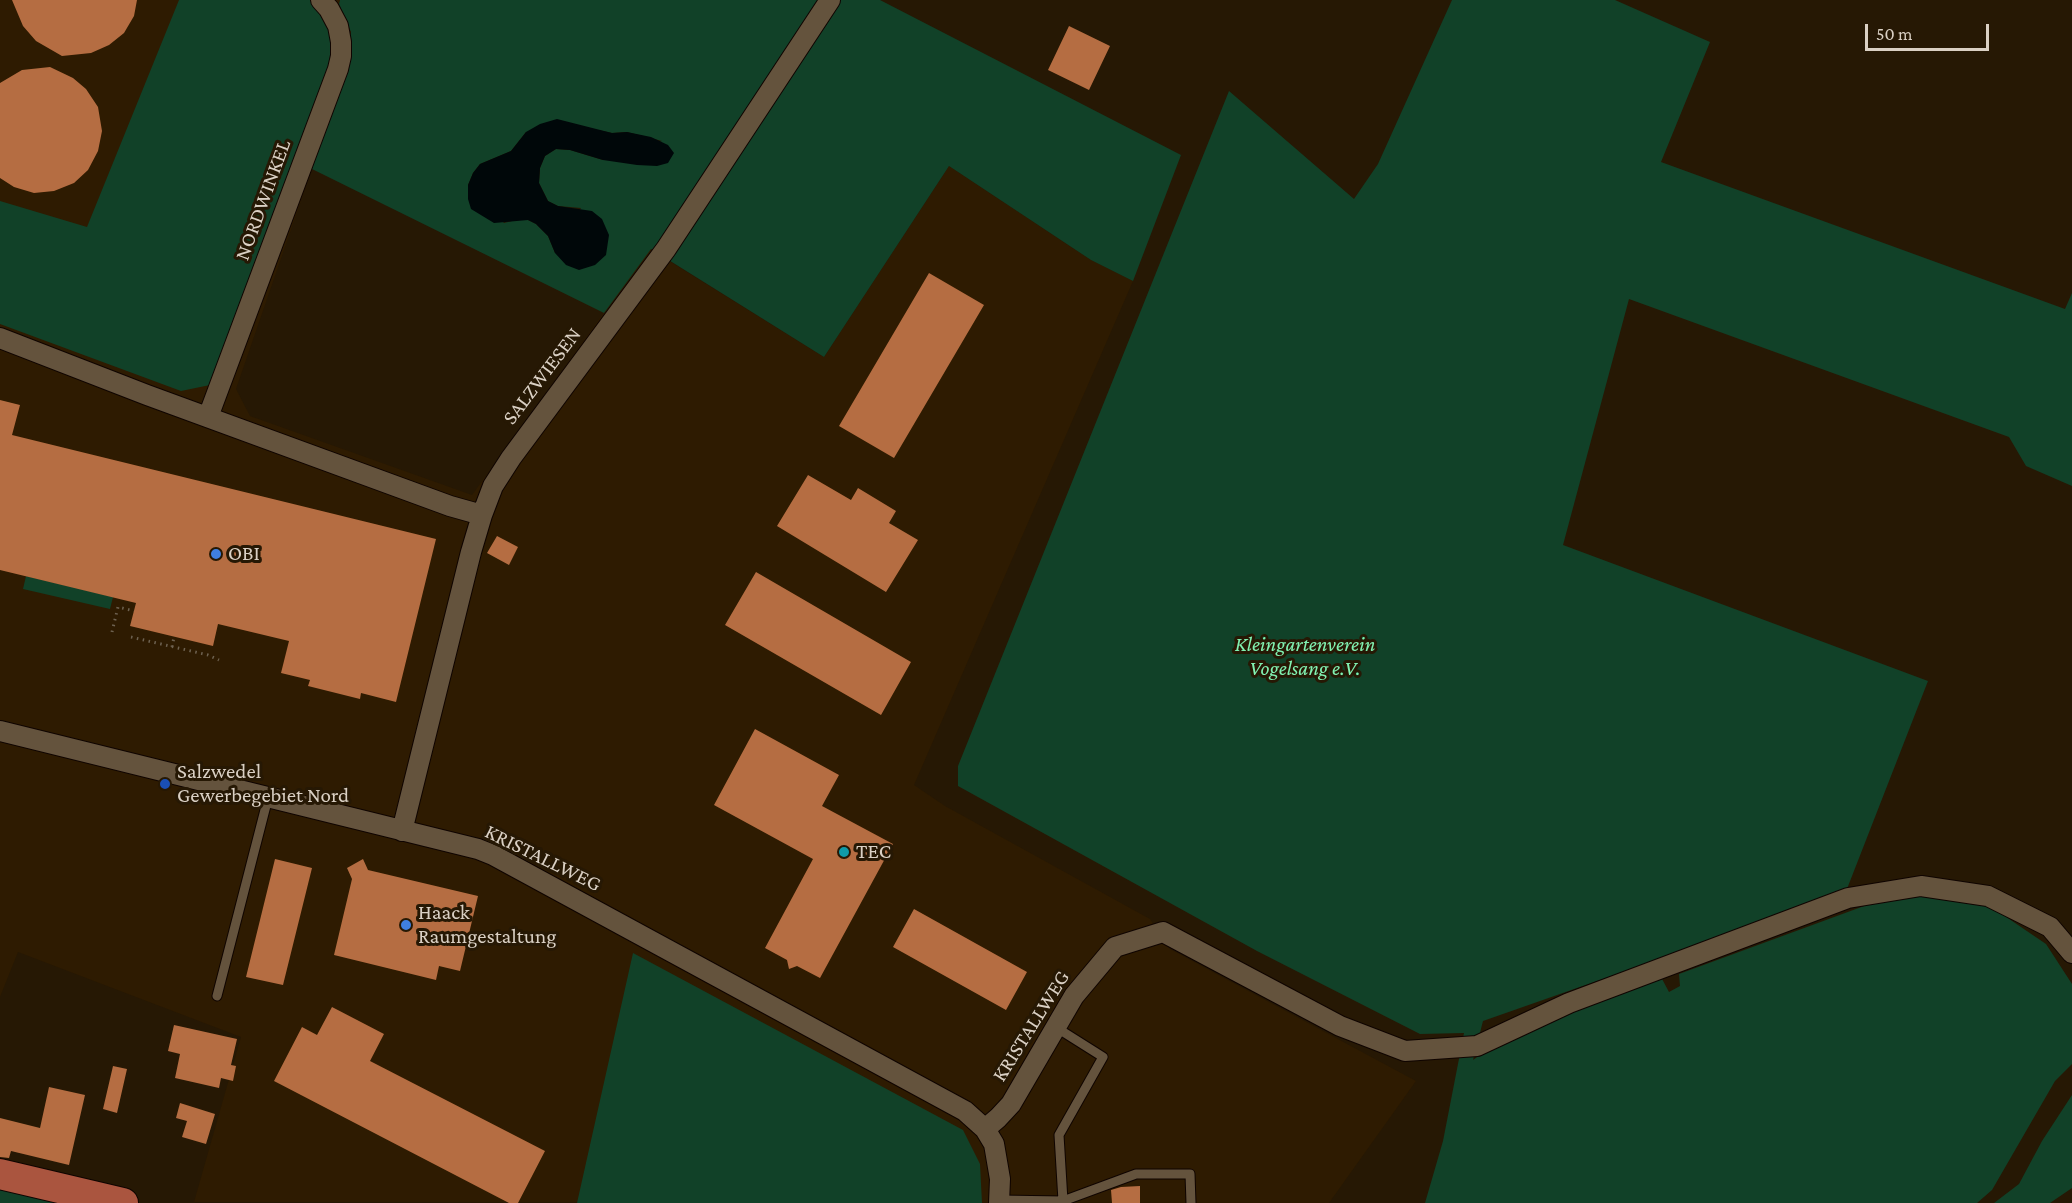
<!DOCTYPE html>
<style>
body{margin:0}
#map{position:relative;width:2072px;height:1203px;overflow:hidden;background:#261804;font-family:"Crimson Pro",serif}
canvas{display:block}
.scale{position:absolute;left:1865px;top:24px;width:124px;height:27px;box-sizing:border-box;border:3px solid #dad0c4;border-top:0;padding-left:8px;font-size:18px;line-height:21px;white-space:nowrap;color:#dad0c4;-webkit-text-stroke:4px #261804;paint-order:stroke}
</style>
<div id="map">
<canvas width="2072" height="1203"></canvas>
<div class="scale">50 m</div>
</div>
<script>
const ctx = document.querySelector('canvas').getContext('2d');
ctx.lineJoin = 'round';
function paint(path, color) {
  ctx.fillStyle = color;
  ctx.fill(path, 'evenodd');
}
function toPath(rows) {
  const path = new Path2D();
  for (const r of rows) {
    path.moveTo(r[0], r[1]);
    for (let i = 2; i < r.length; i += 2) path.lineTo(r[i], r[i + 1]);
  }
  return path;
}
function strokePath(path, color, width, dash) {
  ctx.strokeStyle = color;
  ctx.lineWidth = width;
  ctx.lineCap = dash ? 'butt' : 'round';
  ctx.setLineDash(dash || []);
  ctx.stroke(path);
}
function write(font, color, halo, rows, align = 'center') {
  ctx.font = font + ' "Crimson Pro",serif';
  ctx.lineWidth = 6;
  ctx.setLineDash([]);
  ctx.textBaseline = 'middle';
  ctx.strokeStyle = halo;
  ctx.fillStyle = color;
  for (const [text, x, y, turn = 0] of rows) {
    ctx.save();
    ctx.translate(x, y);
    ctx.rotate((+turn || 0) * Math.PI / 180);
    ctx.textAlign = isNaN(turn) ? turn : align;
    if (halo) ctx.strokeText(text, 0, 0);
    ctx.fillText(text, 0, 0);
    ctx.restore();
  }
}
const built = toPath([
 [0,0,340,0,339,4,351,32,345,73,236,389,250,416,472,495,650,249,824,357,949,166,1091,260,1133,281,914,785,945,806,1150,919,1170,949,1416,1081,1329,1203,194,1202,241,1037,18,952,0,997]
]);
const green = toPath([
 [179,0,310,0,332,31,331,72,210,385,181,391,0,324,0,201,87,227],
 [340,0,880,0,1181,155,1133,281,1091,260,949,166,824,357,651,249,604,313,312,169,345,73,351,32,339,4],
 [598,130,612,133,627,132,662,141,603,160,570,150,556,149,545,156,540,168,539,183,548,201,558,206,581,208,555,253,548,236,536,224,528,220,516,220,504,223,468,185,473,173,480,164,511,151,526,132],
 [1452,0,1615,0,1710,42,1661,162,2065,309,2072,293,2072,486,2026,466,2009,437,1629,299,1563,545,1928,681,1845,894,1483,1021,1473,1060,1484,1052,1562,1015,1661,977,1669,992,1680,986,1679,974,1875,902,1942,894,1990,906,2046,944,2072,984,2072,1064,2055,1081,1992,1190,1977,1203,1425,1203,1443,1141,1464,1033,1420,1034,1257,951,958,786,958,766,1229,91,1354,199,1378,164],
 [26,576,113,597,110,609,23,589],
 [633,953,963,1130,980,1164,982,1203,577,1203],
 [2072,1095,2072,1188,2050,1203,1994,1203,2019,1184,2042,1141],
 [0,1184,72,1203,0,1203]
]);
const water = toPath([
 [557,119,612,133,627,132,651,137,668,145,674,153,668,163,657,166,637,165,603,160,570,150,556,149,545,156,540,168,539,183,548,201,558,206,592,211,602,219,609,235,606,255,595,265,579,270,566,265,555,253,548,236,536,224,528,220,494,223,471,209,468,199,468,185,473,173,480,164,511,151,526,132,540,124]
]);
const building = toPath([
 [12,0,137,0,134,16,124,33,109,45,91,53,62,56,36,41,23,26],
 [1069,26,1110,46,1089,90,1048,70],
 [50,67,73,78,86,89,98,107,102,131,98,151,88,170,74,183,54,191,34,193,14,187,0,178,0,83,22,70],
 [929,273,984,305,894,458,839,426],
 [0,400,20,405,12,435,436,539,396,702,361,693,360,699,308,686,310,680,281,673,289,641,218,624,213,646,130,626,136,603,0,570],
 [808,475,851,500,858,488,896,511,889,523,918,540,886,592,777,526],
 [497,536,518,547,509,565,487,553],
 [756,572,911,662,881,715,725,625],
 [755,729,839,775,822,806,893,844,820,978,797,966,789,969,787,960,765,948,813,859,714,805],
 [275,859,312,868,283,985,246,977],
 [363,859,368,870,478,896,460,971,439,966,436,980,334,955,352,879,347,868],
 [914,909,1027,972,1006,1010,893,947],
 [332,1007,384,1034,370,1061,545,1151,518,1203,509,1203,274,1081,302,1027,317,1035],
 [174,1025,237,1039,231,1065,236,1066,233,1081,221,1078,219,1088,175,1078,180,1054,168,1051],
 [113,1066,127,1069,117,1113,103,1109],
 [49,1087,85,1095,69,1165,11,1151,9,1158,0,1157,0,1118,40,1128],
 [180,1103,215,1114,206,1144,182,1137,187,1121,176,1118],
 [1140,1186,1140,1203,1112,1203,1111,1190,1121,1187]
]);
const path = toPath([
 [112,632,118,607,134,611],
 [131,637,208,655,219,660],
 [172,647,174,637]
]);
const lane = toPath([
 [217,996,268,798],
 [1057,1028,1103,1057,1059,1135,1063,1201,1136,1174,1190,1174,1191,1203],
 [999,1200,1063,1201,1063,1203]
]);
const street = toPath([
 [0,338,147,395,450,506,482,515],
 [208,417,338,69,341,56,341,42,338,26,329,9,321,0],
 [0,731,478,849,493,855,965,1111,985,1129,994,1144,1000,1179,999,1203],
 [402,831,471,552,482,515,493,486,511,458,666,249,830,0],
 [985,1129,998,1118,1011,1104,1074,996,1115,947,1163,932,1340,1026,1405,1051,1477,1046,1569,1003,1848,898,1921,886,1988,896,2050,927,2072,953]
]);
const primary = toPath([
 [0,1174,123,1203]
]);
const markers = [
 [216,554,6,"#3f7fe0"],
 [165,784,6,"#1a4fb4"],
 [844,852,6,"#0f9aa8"],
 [406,925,6,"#3f7fe0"]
];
const streetNames = [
 ["NORDWINKEL",263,200,-70],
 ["SALZWIESEN",542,376,-53],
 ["KRISTALLWEG",543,858,26],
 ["KRISTALLWEG",1031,1026,-58]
];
const poiNames = [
 ["OBI",228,554],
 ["Salzwedel",177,772],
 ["Gewerbegebiet Nord",177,796],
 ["TEC",856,852],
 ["Haack",418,913],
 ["Raumgestaltung",418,937]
];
const parkNames = [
 ["Kleingartenverein",1305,645],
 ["Vogelsang e.V.",1305,669]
];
paint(built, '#2e1b01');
paint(green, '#114128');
paint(water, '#000709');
paint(building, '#b56d42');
strokePath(lane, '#0f0400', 11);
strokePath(street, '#0f0400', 22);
strokePath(primary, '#0f0400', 32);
strokePath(path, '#6e6251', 3, [1.5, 4.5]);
strokePath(lane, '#64533d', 9);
strokePath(street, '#64533d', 20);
strokePath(primary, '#aa553f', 30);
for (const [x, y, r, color] of markers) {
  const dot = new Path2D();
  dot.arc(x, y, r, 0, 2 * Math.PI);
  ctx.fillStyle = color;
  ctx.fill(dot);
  strokePath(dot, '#261804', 2);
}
write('21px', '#dad0c4', '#261804', streetNames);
write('21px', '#dad0c4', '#261804', poiNames, 'left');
write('italic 21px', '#81f2b2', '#261804', parkNames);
</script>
